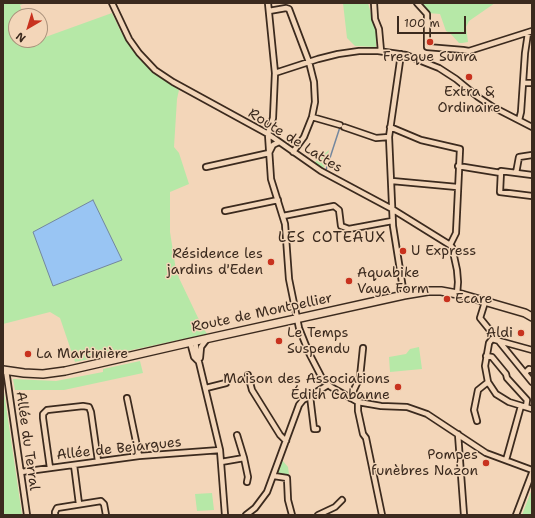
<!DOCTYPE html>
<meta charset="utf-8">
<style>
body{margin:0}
#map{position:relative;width:535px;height:518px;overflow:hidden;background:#f3d6b9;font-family:"Shantell Sans",sans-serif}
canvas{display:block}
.frame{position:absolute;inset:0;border:4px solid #3b2a1e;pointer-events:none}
.north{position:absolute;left:8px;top:8px;width:40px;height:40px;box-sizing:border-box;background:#f3d6b9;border:1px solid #a9917b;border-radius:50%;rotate:218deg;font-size:11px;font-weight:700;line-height:16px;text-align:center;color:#3b2a1e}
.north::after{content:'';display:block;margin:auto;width:14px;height:18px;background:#c8321e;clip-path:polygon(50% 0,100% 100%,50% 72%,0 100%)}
.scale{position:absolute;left:397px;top:16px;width:69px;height:18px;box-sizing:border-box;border:2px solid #3b2a1e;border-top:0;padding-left:5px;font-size:12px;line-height:14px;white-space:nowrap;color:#3b2a1e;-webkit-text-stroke:3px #f3d6b9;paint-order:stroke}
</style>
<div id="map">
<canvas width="535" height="518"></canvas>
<div class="frame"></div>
<div class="north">N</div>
<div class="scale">100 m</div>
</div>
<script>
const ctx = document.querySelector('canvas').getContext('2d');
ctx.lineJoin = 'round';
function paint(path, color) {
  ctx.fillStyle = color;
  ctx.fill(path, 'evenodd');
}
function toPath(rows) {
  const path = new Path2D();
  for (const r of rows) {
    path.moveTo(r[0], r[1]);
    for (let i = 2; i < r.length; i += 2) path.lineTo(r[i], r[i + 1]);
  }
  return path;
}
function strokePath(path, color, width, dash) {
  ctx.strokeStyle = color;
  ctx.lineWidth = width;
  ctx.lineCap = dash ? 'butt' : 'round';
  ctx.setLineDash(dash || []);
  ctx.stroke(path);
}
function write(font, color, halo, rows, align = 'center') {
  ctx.font = font + ' "Shantell Sans",sans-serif';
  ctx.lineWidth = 3;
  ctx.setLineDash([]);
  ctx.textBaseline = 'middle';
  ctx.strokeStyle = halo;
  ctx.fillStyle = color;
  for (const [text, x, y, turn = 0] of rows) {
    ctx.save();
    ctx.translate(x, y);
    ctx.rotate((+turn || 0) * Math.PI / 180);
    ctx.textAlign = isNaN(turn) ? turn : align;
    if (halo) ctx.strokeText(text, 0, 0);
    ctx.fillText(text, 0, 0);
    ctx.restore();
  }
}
const green = toPath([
 [3,3,26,3,20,5,24,16,16,16,16,40,40,40,40,39,112,13,121,32,137,54,150,69,162,78,179,90,177,99,174,147,179,153,189,184,170,192,170,232,175,264,179,278,201,324,207,334,75,362,60,318,50,312,3,324],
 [343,3,368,3,376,32,376,47,355,46,347,38],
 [421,3,495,3,469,21,466,27,468,42,462,43,459,43,450,33,446,31,440,14,428,13],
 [329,150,324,168,314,163],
 [419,347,422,369,390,372,389,357,406,354,410,349],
 [140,361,143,373,64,390,15,390,13,379,56,381,103,372,103,369],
 [3,385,22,515,3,515],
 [282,460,288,467,289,475,287,478,276,476],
 [532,489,532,515,522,515],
 [212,493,214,510,197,511,195,494]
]);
const water = toPath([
 [93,200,122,260,53,286,33,232,93,200]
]);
const stream = toPath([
 [326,170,340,127]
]);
const street = toPath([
 [112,3,129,39,139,53,155,70,173,82,268,134,321,171,392,209,450,245,452,247,457,270,458,282,457,294],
 [268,3,275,73,273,118,268,134,271,179,285,224,289,279,299,328,309,353,323,380,331,387,358,402,381,406,407,407,427,414,486,453,532,470],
 [374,3,375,19,379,29,381,51],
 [417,3,427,14,427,47,463,50,469,51,532,31],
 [269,11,286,8,289,9,309,62,314,82,315,102,312,117,304,137,293,152],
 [401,54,389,137,393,226,404,295],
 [275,73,318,59,338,54,359,51,378,51,406,55,439,68,456,79,478,97,493,107,532,127],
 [524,83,532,83],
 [312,117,340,125],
 [519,120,521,112,525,53,528,33],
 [344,127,376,138,389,137],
 [390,127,421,140,460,149,456,233,450,245],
 [458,166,501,173],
 [206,167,269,153,273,145,279,142],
 [516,173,519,157,532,155],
 [532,175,501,171,500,192,532,196],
 [392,181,457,187],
 [225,211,278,200],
 [283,216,334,206,339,210,341,226,349,229,392,221],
 [485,302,480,318,532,382],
 [195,341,197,354,220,450,225,515],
 [190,342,194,357,198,361],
 [532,350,492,339,489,343,485,366,488,382,496,394,509,402,532,409],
 [486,356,492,357,506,374,507,378,527,400,526,407],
 [200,358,201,347,207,339],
 [6,370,27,515],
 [525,373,529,369,532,370],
 [248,375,252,390,280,435,286,441],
 [206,388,226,383],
 [310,396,314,429,317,429],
 [127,398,139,456],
 [350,398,360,377,363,348],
 [358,402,358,411,363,434,366,438,382,515],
 [477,421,474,410,478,390,488,382],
 [458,434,464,515],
 [237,435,244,458],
 [506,460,521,406],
 [221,462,244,458,248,477,247,482],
 [74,465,79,504],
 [50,468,43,418,43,414,47,410,83,406,89,407,91,412,98,461],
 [21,472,139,456,220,450],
 [274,476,287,478,288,500,292,515],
 [55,515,55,512,57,508,101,501,104,504,106,515],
 [246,515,255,508,267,492,299,405,303,400,328,385],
 [318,515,335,507,342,500],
 [516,515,532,473]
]);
const primary = toPath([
 [3,370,24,373,43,374,65,371,187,343,404,295,428,291,441,291,463,295,525,313,532,317]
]);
const markers = [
 [430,42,4,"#c8321e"],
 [469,77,4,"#c8321e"],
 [403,251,4,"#c8321e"],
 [271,262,4,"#c8321e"],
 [349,281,4,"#c8321e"],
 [447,299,4,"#c8321e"],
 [521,333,4,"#c8321e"],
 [279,341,4,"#c8321e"],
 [28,354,4,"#c8321e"],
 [398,387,4,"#c8321e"],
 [486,463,4,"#c8321e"]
];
const poiNames = [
 ["Fresque Sunra",430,57,"center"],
 ["Extra &",469,92,"center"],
 ["Ordinaire",469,108,"center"],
 ["U Express",411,251],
 ["Résidence les",263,254,"right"],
 ["jardins d'Eden",263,270,"right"],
 ["Aquabike",357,273],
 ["Vaya Form",357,289],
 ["Ecare",455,299],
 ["Le Temps",287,333],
 ["Suspendu",287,349],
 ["Aldi",513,333,"right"],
 ["La Martinière",36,354],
 ["Maison des Associations",390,379,"right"],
 ["Édith Cabanne",390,395,"right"],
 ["Pompes",478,455,"right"],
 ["funèbres Nazon",478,471,"right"]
];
const streetNames = [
 ["Route de Lattes",295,141,32],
 ["Route de Montpellier",262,313,-12],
 ["Allée du Terral",27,441,82],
 ["Allée de Bejargues",119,449,-6]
];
const neighbourhoodNames = [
 ["LES COTEAUX",332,238]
];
paint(green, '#b6e8a7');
paint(water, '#99c5f3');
strokePath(water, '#73879e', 1);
strokePath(stream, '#73879e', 1.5);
strokePath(street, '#3b2a1e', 8);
strokePath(primary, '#3b2a1e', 10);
strokePath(street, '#f3d6b9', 4.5);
strokePath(primary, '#f3d6b9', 7);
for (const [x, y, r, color] of markers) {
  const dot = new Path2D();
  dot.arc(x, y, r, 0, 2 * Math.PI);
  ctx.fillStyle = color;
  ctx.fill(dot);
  strokePath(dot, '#f3d6b9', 1.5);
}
write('14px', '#3b2a1e', '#f3d6b9', poiNames, 'left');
write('14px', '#3b2a1e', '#f3d6b9', streetNames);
ctx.letterSpacing = '1px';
write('15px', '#3b2a1e', '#f3d6b9', neighbourhoodNames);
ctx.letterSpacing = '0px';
</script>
